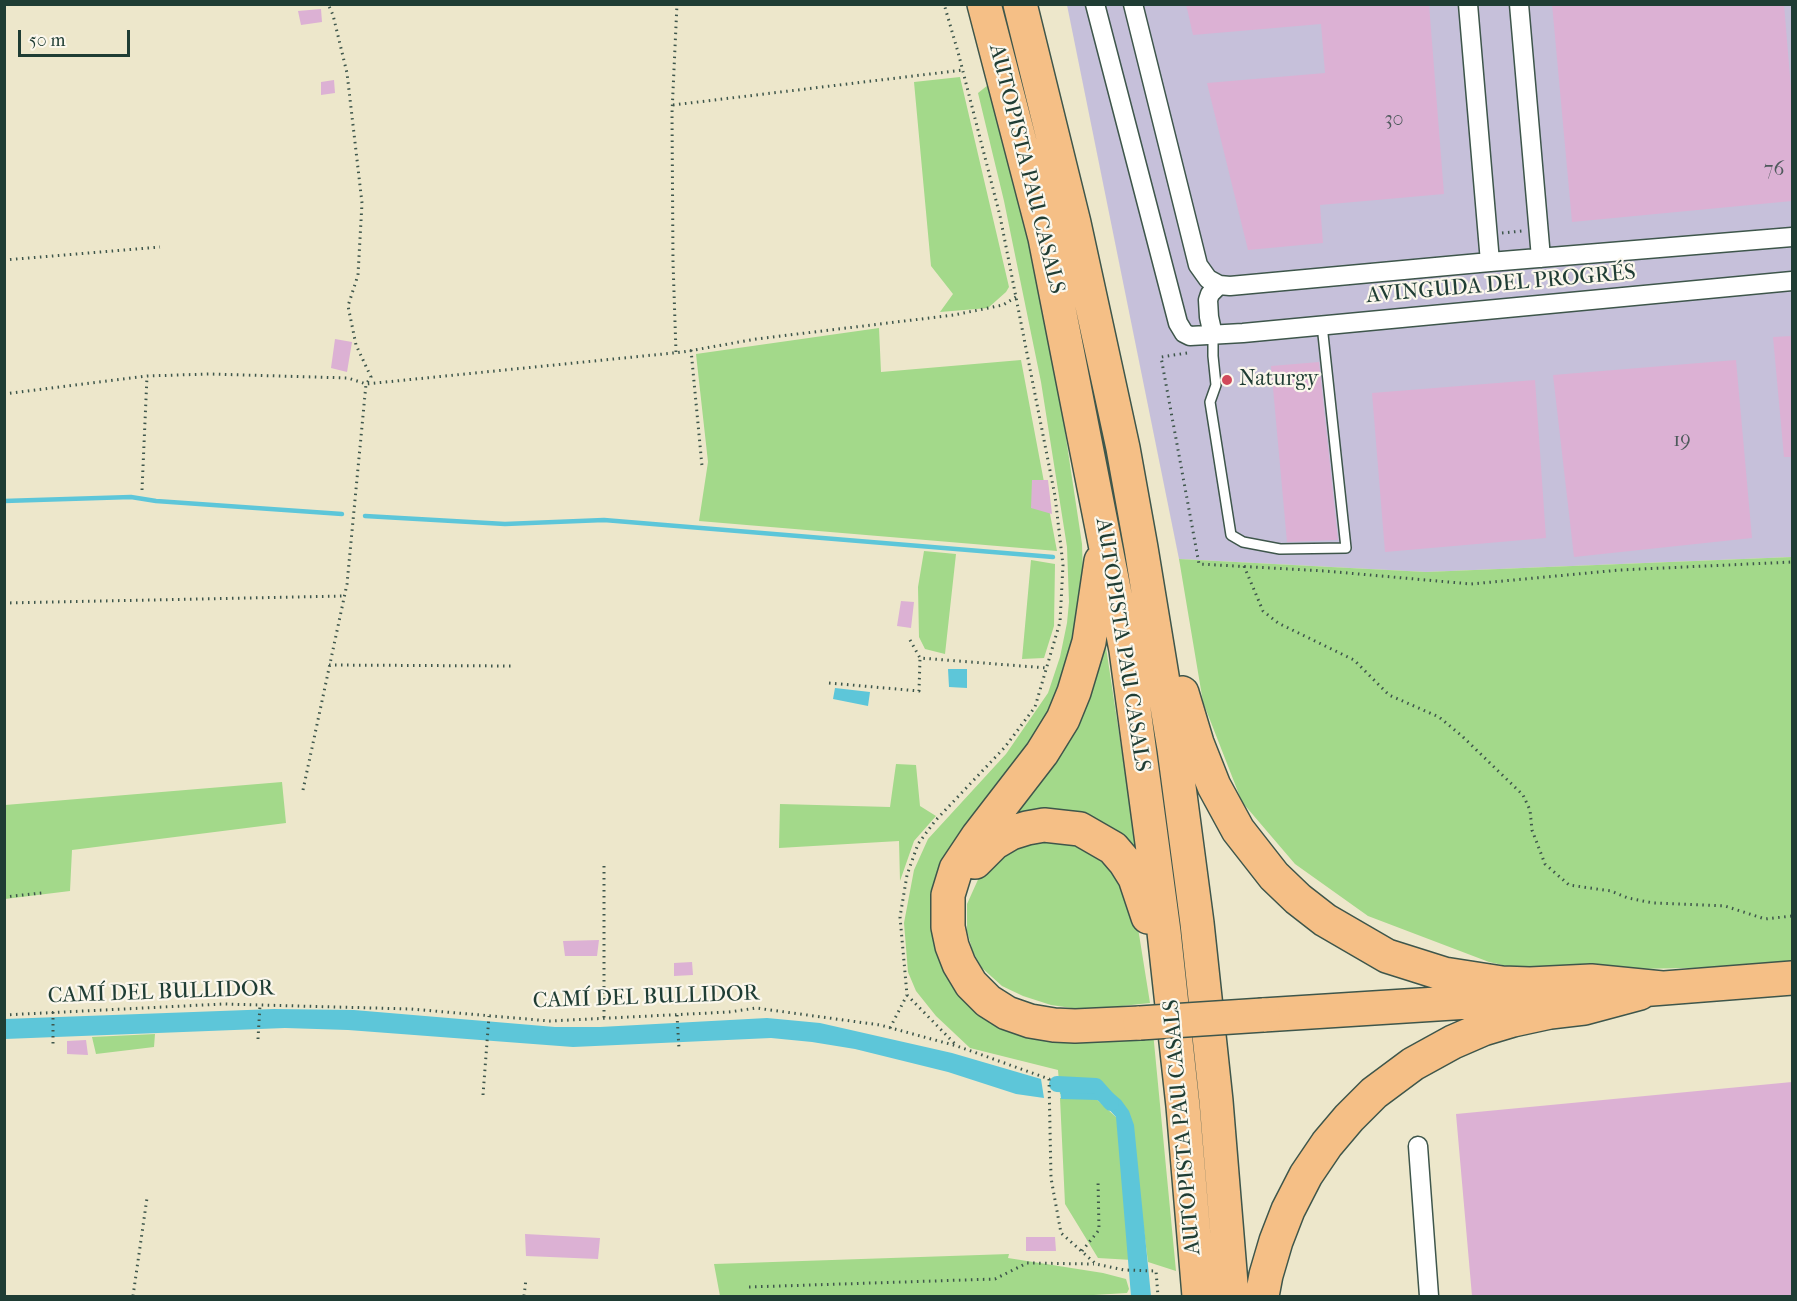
<!DOCTYPE html>
<meta charset="utf-8">
<style>
body{margin:0}
#map{position:relative;width:1797px;height:1301px;overflow:hidden;background:#ede7cb;font-family:"IM FELL French Canon",serif}
canvas{display:block}
.frame{position:absolute;inset:0;border:6px solid #1f3d34;pointer-events:none}
.scale{position:absolute;left:18px;top:30px;width:112px;height:27px;box-sizing:border-box;border:3px solid #1f3d34;border-top:0;padding-left:8px;font-size:18px;line-height:21px;white-space:nowrap;color:#1f3d34;-webkit-text-stroke:4px #fbf7ec;paint-order:stroke}
</style>
<div id="map">
<canvas width="1797" height="1301"></canvas>
<div class="frame"></div>
<div class="scale">50 m</div>
</div>
<script>
const ctx = document.querySelector('canvas').getContext('2d');
ctx.lineJoin = 'round';
function paint(path, color) {
  ctx.fillStyle = color;
  ctx.fill(path, 'evenodd');
}
function toPath(rows) {
  const path = new Path2D();
  for (const r of rows) {
    path.moveTo(r[0], r[1]);
    for (let i = 2; i < r.length; i += 2) path.lineTo(r[i], r[i + 1]);
  }
  return path;
}
function strokePath(path, color, width, dash) {
  ctx.strokeStyle = color;
  ctx.lineWidth = width;
  ctx.lineCap = dash ? 'butt' : 'round';
  ctx.setLineDash(dash || []);
  ctx.stroke(path);
}
function write(font, color, halo, rows, align = 'center') {
  ctx.font = font + ' "IM FELL French Canon",serif';
  ctx.lineWidth = 4.5;
  ctx.setLineDash([]);
  ctx.textBaseline = 'middle';
  ctx.strokeStyle = halo;
  ctx.fillStyle = color;
  for (const [text, x, y, turn = 0] of rows) {
    ctx.save();
    ctx.translate(x, y);
    ctx.rotate((+turn || 0) * Math.PI / 180);
    ctx.textAlign = isNaN(turn) ? turn : align;
    if (halo) ctx.strokeText(text, 0, 0);
    ctx.fillText(text, 0, 0);
    ctx.restore();
  }
}
const industrial = toPath([
 [1067,5,1792,5,1792,557,1426,572,1179,559]
]);
const green = toPath([
 [960,77,1009,287,1006,292,988,308,940,312,953,294,931,266,914,82],
 [993,81,1053,352,1082,544,1084,603,1066,689,932,910,933,940,939,959,951,985,968,1004,1153,1032,1176,1271,1148,1262,1130,1122,1115,1096,1060,1094,1058,1070,970,1048,936,1016,916,991,908,972,904,923,914,870,928,839,1006,754,1048,693,1060,657,1067,623,1069,602,1067,547,1041,382,1004,201,978,93],
 [879,328,881,372,1021,360,1057,551,699,521,708,462,696,354],
 [924,551,956,554,945,654,925,649,919,637,918,587],
 [1792,557,1792,966,1529,971,1489,962,1368,916,1295,864,1242,802,1203,702,1179,559,1426,572],
 [1031,560,1055,564,1054,626,1044,658,1022,659],
 [1102,621,1138,858,1114,834,997,829],
 [896,764,916,765,920,806,936,816,914,841,900,881,899,841,779,848,780,804,890,807],
 [282,782,286,823,72,850,70,891,5,899,5,805],
 [1051,838,1073,839,1109,865,1134,903,1150,1003,1085,1010,1051,1005,1023,996,1002,986,982,968,973,952,967,931,967,904,981,873,998,857,1025,844],
 [155,1034,154,1047,96,1054,92,1037],
 [1094,1097,1117,1118,1132,1260,1098,1258,1065,1204,1060,1098],
 [1009,1254,1008,1258,1103,1273,1126,1279,1129,1289,1127,1293,1077,1296,720,1296,714,1264]
]);
const water = toPath([
 [948,669,967,669,967,688,949,687],
 [835,688,870,692,868,706,833,699],
 [274,1009,354,1010,555,1027,600,1027,767,1018,820,1023,952,1053,1041,1079,1044,1098,1016,1094,948,1072,855,1049,812,1042,771,1038,573,1047,348,1030,285,1028,5,1039,5,1019],
 [1059,1080,1108,1089,1121,1100,1129,1111,1134,1125,1151,1296,1131,1296,1116,1117,1104,1104,1097,1100,1061,1099]
]);
const stream = toPath([
 [4,501,131,497,156,501,342,514],
 [365,516,505,524,604,520,1053,557]
]);
const canal = toPath([
 [1057,1084,1096,1086,1111,1103]
]);
const building = toPath([
 [1186,4,1429,4,1444,194,1320,205,1323,243,1248,250,1207,83,1325,73,1321,24,1193,35],
 [1552,4,1784,4,1792,101,1792,201,1572,222],
 [321,9,322,22,301,25,298,11],
 [334,80,335,93,321,95,321,82],
 [1792,336,1792,457,1784,457,1773,337],
 [335,339,352,342,347,372,331,368],
 [1736,360,1752,538,1574,557,1553,375],
 [1319,362,1338,540,1287,542,1271,366],
 [1535,380,1546,538,1385,552,1372,393],
 [1032,480,1048,480,1052,514,1031,508],
 [901,601,914,602,911,628,897,626],
 [599,940,597,956,565,956,563,941],
 [692,962,693,975,674,976,674,963],
 [86,1040,88,1055,67,1054,67,1041],
 [1792,1082,1792,1296,1472,1296,1456,1114],
 [525,1234,600,1238,598,1259,526,1256],
 [1026,1237,1055,1237,1056,1251,1026,1251]
]);
const path = toPath([
 [673,105,963,70],
 [1502,233,1522,231],
 [4,260,160,247],
 [1566,271,1568,286],
 [1465,281,1466,295],
 [691,350,702,466],
 [676,352,673,262,672,113,677,4],
 [1187,353,1161,357,1199,564,1325,571,1471,584,1620,570,1792,562],
 [4,394,147,376,210,374,348,378,366,384,683,352,756,339,954,315,1003,305,1016,297],
 [142,490,147,376],
 [1244,566,1263,611,1278,623,1354,660,1389,695,1439,717,1462,736,1523,795,1530,810,1532,830,1545,864,1569,885,1611,891,1628,898,1653,903,1725,906,1765,919,1792,916],
 [4,603,344,596],
 [910,640,920,658,1047,668],
 [329,665,511,666],
 [829,683,919,691,920,658],
 [303,790,347,584,366,384,371,377,356,345,348,306,358,275,362,203,347,73,333,15,328,4],
 [604,866,604,1018],
 [4,897,42,893],
 [907,995,956,1045],
 [53,1012,53,1045],
 [4,1015,223,1004,411,1009,550,1021,729,1012,756,1008,880,1025,957,1046,1049,1079,1051,1178,1061,1233,1096,1264,1124,1270,1156,1271,1158,1296],
 [677,1015,679,1049],
 [890,1028,907,995,900,917,907,875,918,844,935,821,1005,747,1035,707,1060,622,1063,565,1055,496,1000,216,958,52,944,4],
 [258,1039,260,1005],
 [483,1095,489,1016],
 [1082,1251,1099,1230,1098,1180],
 [749,1287,995,1279,1027,1263,1094,1264],
 [133,1296,147,1198],
 [524,1296,526,1279]
]);
const service = toPath([
 [1213,335,1213,356,1216,385,1210,402,1231,535,1243,542,1280,549,1346,548,1322,325]
]);
const minor = toPath([
 [1095,4,1178,323,1184,333,1190,336,1243,333,1792,281],
 [1133,4,1198,265,1208,279,1219,285,1230,286,1490,262,1792,237],
 [1468,4,1490,262],
 [1519,4,1541,258],
 [1213,335,1209,317,1208,300,1210,294,1219,285],
 [1418,1146,1429,1296]
]);
const motorway = toPath([
 [984,4,1045,238,1126,650,1164,932,1183,1106,1199,1296],
 [1020,4,1074,223,1123,448,1141,548,1174,749,1197,923,1216,1101,1232,1296],
 [1101,561,1089,642,1074,692,1063,719,1042,753,978,836,956,869,948,895,948,927,952,946,959,964,971,984,988,1001,1007,1013,1030,1021,1054,1025,1075,1026,1140,1023],
 [1182,693,1197,743,1214,786,1238,830,1274,876,1298,899,1325,920,1387,956,1444,974,1502,983,1530,984,1591,981,1662,988],
 [975,862,994,843,1011,833,1027,828,1044,825,1080,829,1113,848,1125,862,1135,878,1148,917],
 [1639,990,1792,978],
 [1263,1015,1516,999],
 [1262,1296,1266,1275,1276,1241,1288,1210,1306,1175,1327,1144,1349,1118,1374,1093,1413,1064,1453,1042,1483,1029,1513,1020,1550,1012,1584,1008,1640,993]
]);
const motorwayBridge = toPath([
 [1140,1023,1263,1015]
]);
const markers = [
 [1227,380,6,"#d1495b"]
];
const numberNames = [
 ["30",1394,120],
 ["76",1774,170],
 ["19",1682,441]
];
const streetNames = [
 ["AUTOPISTA PAU CASALS",1026,169,76],
 ["AVINGUDA DEL PROGRÉS",1501,285,-5],
 ["AUTOPISTA PAU CASALS",1122,645,81],
 ["CAMÍ DEL BULLIDOR",161,993,-2],
 ["CAMÍ DEL BULLIDOR",646,998,-2],
 ["AUTOPISTA PAU CASALS",1183,1127,-95]
];
const poiNames = [
 ["Naturgy",1239,380]
];
paint(industrial, '#c6c0da');
paint(green, '#a3d98a');
paint(water, '#5dc6d9');
strokePath(stream, '#5dc6d9', 4.5);
strokePath(canal, '#5dc6d9', 16);
paint(building, '#dcb1d4');
strokePath(service, '#3e564b', 12);
strokePath(minor, '#3e564b', 21);
strokePath(motorway, '#3e564b', 36);
strokePath(path, '#3e564b', 3, [1.5, 4.5]);
strokePath(service, '#fff', 9);
strokePath(minor, '#fff', 18);
strokePath(motorway, '#f5bf86', 33);
strokePath(motorwayBridge, '#3e564b', 36, []);
strokePath(motorwayBridge, '#f5bf86', 33);
for (const [x, y, r, color] of markers) {
  const dot = new Path2D();
  dot.arc(x, y, r, 0, 2 * Math.PI);
  ctx.fillStyle = color;
  ctx.fill(dot);
  strokePath(dot, '#fbf7ec', 2);
}
write('20px', '#4e5a5c', null, numberNames);
write('22px', '#1f3d34', '#fbf7ec', streetNames);
write('22px', '#1f3d34', '#fbf7ec', poiNames, 'left');
</script>
